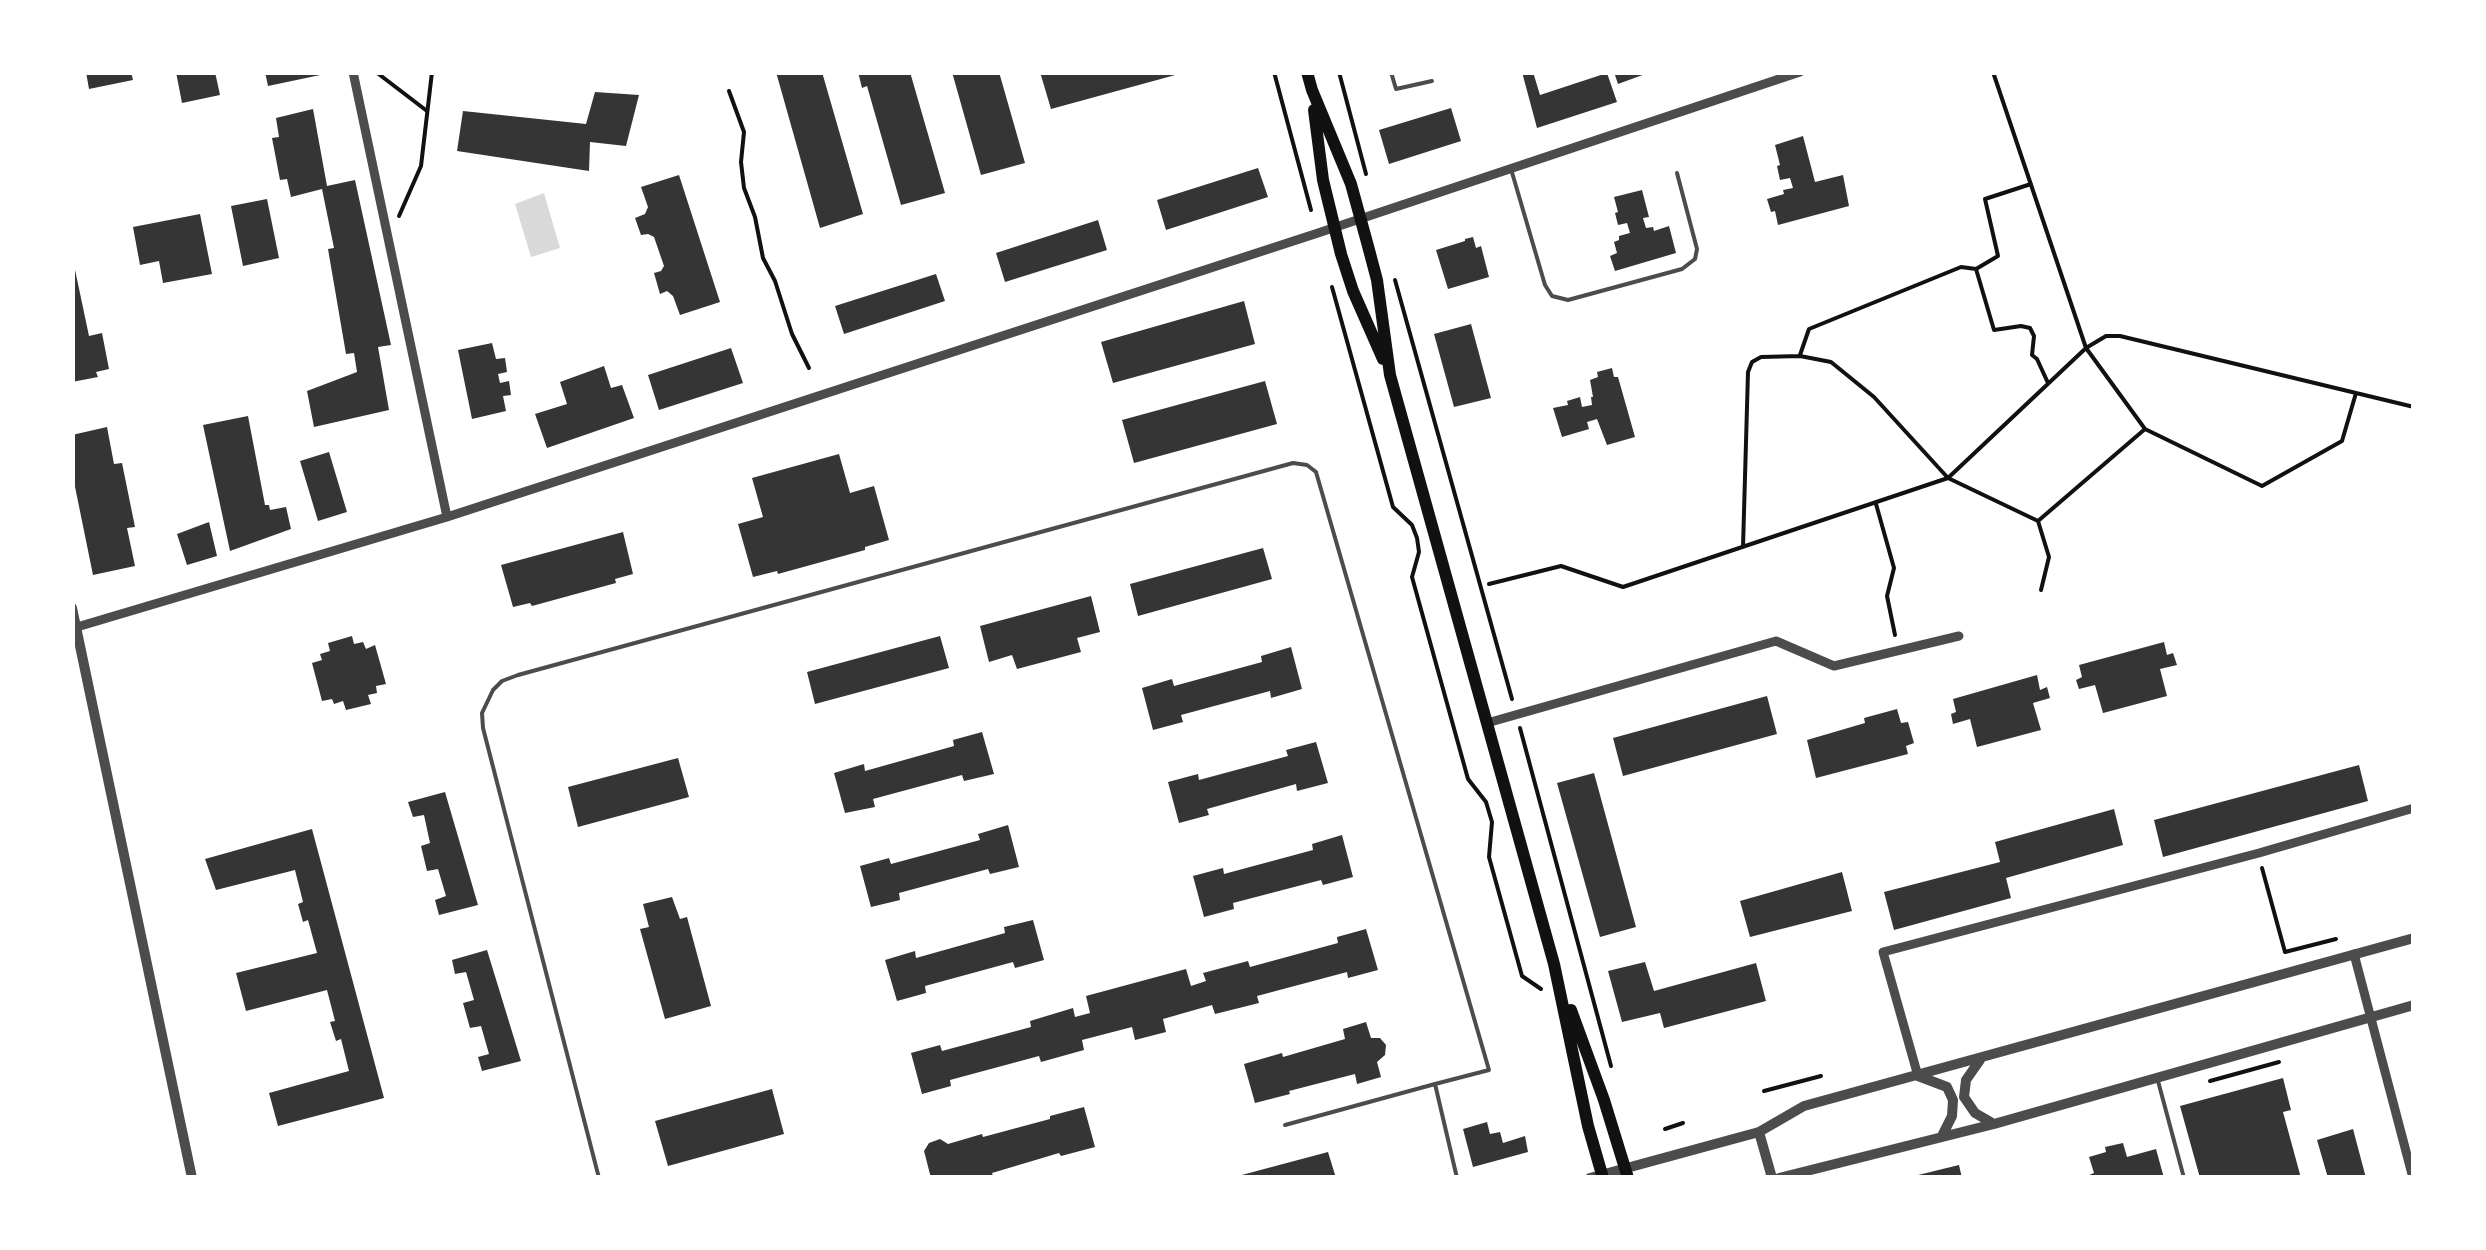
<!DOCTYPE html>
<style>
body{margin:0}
#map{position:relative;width:2486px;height:1250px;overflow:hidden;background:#fff;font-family:"Noto Sans",sans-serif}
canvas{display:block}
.frame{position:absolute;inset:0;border:75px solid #fff;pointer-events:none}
</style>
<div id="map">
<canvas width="2486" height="1250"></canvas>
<div class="frame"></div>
</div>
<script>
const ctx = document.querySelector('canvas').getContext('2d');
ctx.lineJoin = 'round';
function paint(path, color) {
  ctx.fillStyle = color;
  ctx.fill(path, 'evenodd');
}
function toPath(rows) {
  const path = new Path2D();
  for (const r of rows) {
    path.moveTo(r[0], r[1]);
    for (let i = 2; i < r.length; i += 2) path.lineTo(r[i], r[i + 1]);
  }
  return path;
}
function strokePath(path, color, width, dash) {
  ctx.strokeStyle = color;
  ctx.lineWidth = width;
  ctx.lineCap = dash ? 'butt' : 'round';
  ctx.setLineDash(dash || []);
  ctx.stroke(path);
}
const water = toPath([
 [544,193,560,248,531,257,515,204]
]);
const building = toPath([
 [86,72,131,72,133,80,89,89],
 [176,72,215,72,220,95,182,103],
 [265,72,324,72,325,74,268,86],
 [776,72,822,72,863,214,820,228],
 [858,72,910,72,945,193,901,205,867,86,862,88],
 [952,72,999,72,1025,163,981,175],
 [1040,72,1179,72,1179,74,1051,109],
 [1522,72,1533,72,1540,95,1607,73,1617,102,1537,128],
 [1614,72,1648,72,1648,73,1618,84],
 [595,92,639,95,626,146,590,142,589,171,457,151,463,111,586,124],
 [1451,108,1461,141,1389,164,1379,130],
 [313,109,327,186,355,180,391,345,378,347,389,410,314,427,307,391,357,372,354,353,346,354,328,249,334,248,322,189,291,197,287,179,280,180,272,138,279,137,276,118],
 [1803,136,1815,182,1843,175,1849,206,1778,225,1775,211,1771,212,1767,199,1784,194,1783,190,1793,188,1790,178,1780,180,1777,166,1780,165,1775,145],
 [1258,168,1268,197,1166,230,1157,200],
 [679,175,720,302,680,315,673,296,667,291,660,294,654,273,661,271,664,266,654,237,648,234,641,235,635,218,645,214,648,207,641,187],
 [1642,190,1649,217,1643,218,1646,228,1653,227,1654,231,1669,226,1676,253,1615,271,1610,256,1617,253,1614,242,1619,240,1619,236,1630,233,1627,223,1618,225,1615,213,1618,212,1614,197],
 [267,199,279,258,243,266,231,206],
 [200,214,212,274,163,283,159,261,140,265,133,227],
 [1098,220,1107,250,1005,282,996,253],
 [1473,237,1476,248,1481,246,1489,277,1448,289,1436,250,1465,241,1465,239],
 [74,265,89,336,102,333,109,369,96,372,98,377,72,382],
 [936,274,945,301,844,334,835,306],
 [1244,301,1255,344,1113,383,1101,342],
 [1471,324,1491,398,1454,407,1434,334],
 [492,343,496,359,505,358,507,372,498,374,500,383,509,381,511,395,503,396,506,411,472,419,458,350],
 [731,348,743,383,659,410,648,375],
 [604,366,611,388,622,385,634,418,547,448,535,414,567,404,560,382],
 [1612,368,1614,377,1618,377,1635,437,1607,445,1597,419,1587,422,1589,429,1562,437,1553,408,1568,405,1567,401,1580,397,1582,407,1592,405,1591,397,1593,397,1590,380,1598,377,1597,372],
 [1265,381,1277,424,1134,463,1122,420],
 [248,416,265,505,269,505,270,510,286,507,291,529,230,551,203,425],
 [107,427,114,464,122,463,135,527,127,528,135,566,93,575,72,472,72,435],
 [329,452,347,512,318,521,300,461],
 [839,454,850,493,874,486,889,540,865,547,865,550,778,574,777,571,753,577,738,524,763,517,752,478],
 [209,522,217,556,187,565,177,534],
 [623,532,633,574,615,579,616,583,532,606,530,603,513,607,501,565],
 [1263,548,1272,579,1138,616,1130,584],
 [1091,596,1100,632,1077,638,1081,652,1017,669,1012,655,989,662,980,626],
 [352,636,354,644,363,642,366,649,375,645,386,684,376,686,377,693,368,695,371,704,346,710,343,701,334,704,332,699,322,701,312,663,322,660,320,654,330,651,328,643],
 [940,636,949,668,815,704,807,672],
 [2164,642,2167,655,2173,653,2177,665,2160,669,2167,696,2103,713,2095,685,2079,689,2076,680,2082,677,2079,665],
 [1291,647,1302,689,1271,698,1270,691,1181,715,1183,722,1153,730,1142,688,1172,679,1174,686,1262,662,1261,656],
 [2037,675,2040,690,2047,687,2050,698,2033,703,2041,730,1977,747,1970,719,1953,724,1951,714,1956,712,1953,699],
 [1767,696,1777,734,1623,776,1613,738],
 [1897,709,1901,723,1908,722,1914,743,1906,746,1908,754,1816,778,1807,740,1865,723,1864,718],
 [982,732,994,774,964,781,962,775,873,799,875,807,845,813,834,773,864,764,865,771,954,746,953,740],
 [1316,742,1328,783,1297,791,1296,784,1207,809,1209,815,1179,823,1168,782,1198,774,1199,780,1288,756,1286,750],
 [678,758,689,797,578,827,568,787],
 [2359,765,2368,801,2163,857,2154,820],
 [1594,773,1636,927,1600,937,1557,783],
 [445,792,478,905,439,915,435,900,446,896,438,869,427,871,421,846,430,843,424,815,413,817,408,802],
 [2114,809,2123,845,2006,878,2011,898,1894,930,1884,892,2000,862,1995,842],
 [1008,825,1019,867,990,874,988,869,899,893,900,900,871,907,860,866,889,858,891,864,980,840,978,834],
 [312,829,384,1098,278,1126,269,1093,349,1071,341,1039,336,1041,330,1022,335,1021,327,990,246,1011,236,973,317,953,308,920,303,922,298,904,303,902,295,870,216,890,205,859],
 [1342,835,1353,877,1323,885,1321,880,1233,903,1234,909,1204,917,1193,876,1223,868,1224,874,1313,850,1312,844],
 [1842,872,1852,911,1750,937,1740,901],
 [672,897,680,919,687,917,711,1006,665,1019,640,929,649,927,643,904],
 [1033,920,1044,960,1015,968,1013,962,925,986,926,993,897,1001,885,960,915,951,916,958,1005,933,1004,927],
 [1366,929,1378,970,1348,978,1347,972,1257,996,1259,1003,1215,1014,1212,1005,1163,1019,1166,1032,1135,1040,1132,1027,1082,1040,1084,1050,1041,1062,1039,1056,950,1080,951,1086,922,1094,911,1053,940,1045,942,1051,1031,1027,1030,1021,1073,1008,1075,1017,1090,1013,1086,996,1186,969,1191,986,1206,981,1203,973,1248,961,1250,967,1338,943,1337,937],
 [487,950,521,1061,482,1071,478,1057,489,1054,481,1026,470,1028,463,1003,474,1000,466,972,455,974,452,960],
 [1645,962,1654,991,1756,963,1766,1001,1664,1028,1660,1013,1622,1022,1608,971],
 [1366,1022,1371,1038,1380,1038,1386,1045,1385,1055,1377,1062,1381,1077,1357,1084,1355,1074,1289,1091,1290,1094,1255,1103,1244,1064,1282,1053,1283,1057,1345,1039,1343,1029],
 [2283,1078,2291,1110,2283,1112,2301,1178,2200,1178,2180,1106],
 [772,1089,784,1134,668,1166,655,1121],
 [1084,1107,1095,1147,1061,1156,1059,1153,992,1173,993,1176,987,1178,931,1178,924,1151,929,1143,940,1139,948,1144,982,1134,983,1137,1050,1119,1050,1116],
 [1487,1122,1490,1134,1500,1132,1503,1143,1525,1136,1528,1152,1473,1167,1463,1129],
 [2353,1129,2366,1178,2328,1178,2317,1140],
 [2123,1143,2127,1157,2156,1149,2164,1178,2082,1178,2094,1173,2089,1157,2106,1152,2105,1147],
 [1328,1152,1336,1178,1238,1178,1238,1176],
 [1959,1165,1962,1178,1914,1178,1914,1176]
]);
const path = toPath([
 [376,72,427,111],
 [1274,72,1311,210],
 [1339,72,1366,174],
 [1993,72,2086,348,2145,429,2262,486,2342,441,2356,393],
 [729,91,744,132,741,162,744,188,755,217,763,258,775,281,792,334,809,368],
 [399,216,421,166,432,72],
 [1976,269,1994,330,2021,326,2030,328,2034,336,2032,355,2037,359,2048,383],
 [1395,280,1512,699],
 [1332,287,1393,507,1412,525,1417,538,1419,552,1412,577,1468,779,1486,802,1492,822,1489,857,1522,976,1541,989],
 [1800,355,1809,329,1961,267,1976,269,1998,256,1985,199,2031,184],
 [1876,504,1894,568,1887,596,1895,635],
 [2038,521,2049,557,2041,590],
 [1743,547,1748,372,1752,362,1761,357,1800,356,1831,362,1874,397,1948,478,2038,521,2145,429],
 [1489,584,1561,566,1623,587,1948,478,2086,348,2106,336,2120,336,2414,407],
 [1520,728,1611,1066],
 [2262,868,2285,952,2336,939],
 [2210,1081,2279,1062],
 [1764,1091,1821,1076],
 [1665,1129,1683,1123]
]);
const service = toPath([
 [1391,72,1396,89,1432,81],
 [1511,169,1545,285,1552,296,1568,300,1682,269,1695,259,1697,249,1677,173],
 [2158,1081,2184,1178],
 [1285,1125,1435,1084],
 [599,1178,483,728,482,713,493,690,502,681,518,675,1293,463,1307,465,1316,472,1489,1070,1435,1084,1457,1178]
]);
const minor = toPath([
 [353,72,447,517],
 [77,627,447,517,1318,233,1800,72],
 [1487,723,1776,641,1834,666,1959,636],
 [2354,954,2413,1178],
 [1918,1076,1883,952,2259,853,2414,808]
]);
const tertiary = toPath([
 [72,608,192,1178],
 [1980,1060,1966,1080,1964,1097,1975,1113,1994,1124],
 [1918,1076,1947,1087,1953,1100,1952,1116,1942,1136],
 [1759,1132,1772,1178],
 [1590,1178,1759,1132,1804,1106,2414,938],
 [1779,1178,1994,1124,2414,1005]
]);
const secondary = toPath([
 [1307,72,1312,90,1351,184,1368,246,1377,280,1390,375,1554,964,1588,1126,1603,1178],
 [1314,110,1323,180,1341,254,1353,291,1383,359],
 [1571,1010,1604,1100,1628,1178]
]);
paint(water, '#d9d9d9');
paint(building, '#353535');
strokePath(path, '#111', 4);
strokePath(service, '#4c4c4c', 4);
strokePath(minor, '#4c4c4c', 9);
strokePath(tertiary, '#4c4c4c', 10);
strokePath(secondary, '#111', 12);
</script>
